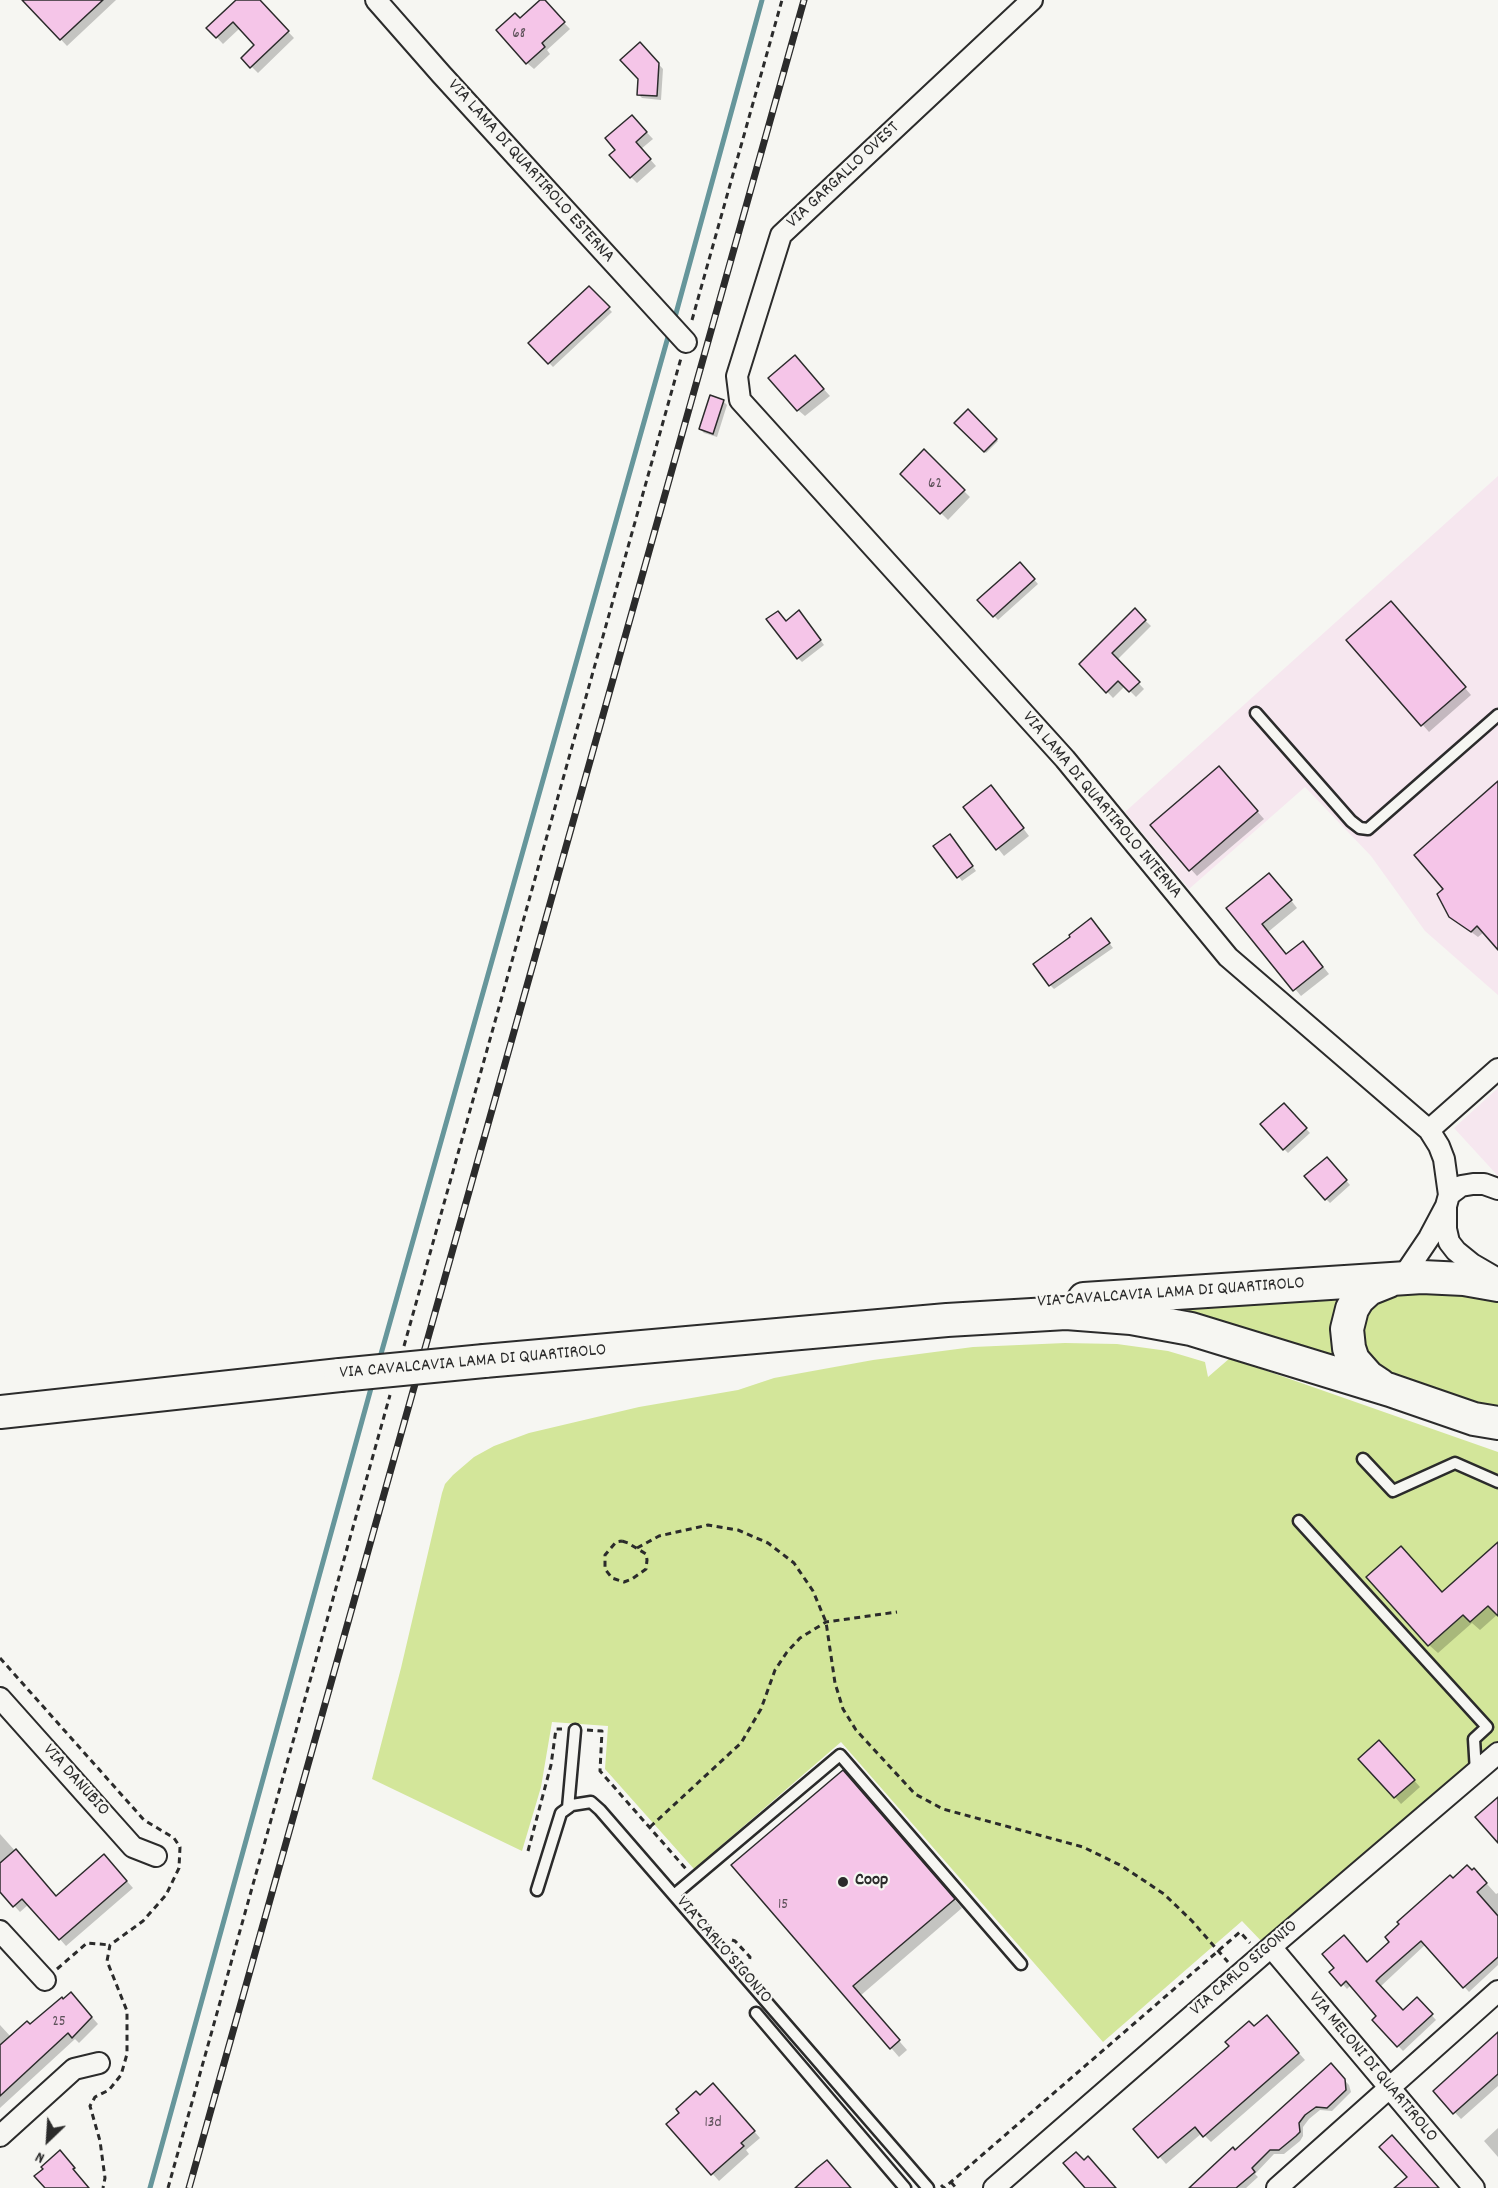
<!DOCTYPE html>
<style>
body{margin:0}
#map{position:relative;width:1498px;height:2188px;overflow:hidden;background:#f6f6f2;font-family:Dekko,sans-serif}
canvas{display:block}
.north{position:absolute;left:18px;top:2110px;width:60px;height:60px;-webkit-text-stroke:4px #f6f6f2;paint-order:stroke;rotate:205deg;font-size:16px;font-weight:700;line-height:24px;text-align:center;color:#2b2b2b}
.north::after{content:'';display:block;margin:auto;width:21px;height:27px;background:#2b2b2b;clip-path:polygon(50% 0,100% 100%,50% 72%,0 100%)}
</style>
<div id="map">
<canvas width="1498" height="2188"></canvas>
<div class="north">N</div>
</div>
<script>
const ctx = document.querySelector('canvas').getContext('2d');
ctx.lineJoin = 'round';
function paint(path, color) {
  ctx.fillStyle = color;
  ctx.fill(path, 'evenodd');
}
function toPath(rows) {
  const path = new Path2D();
  for (const r of rows) {
    path.moveTo(r[0], r[1]);
    for (let i = 2; i < r.length; i += 2) path.lineTo(r[i], r[i + 1]);
  }
  return path;
}
function strokePath(path, color, width, dash) {
  ctx.strokeStyle = color;
  ctx.lineWidth = width;
  ctx.lineCap = dash ? 'butt' : 'round';
  ctx.setLineDash(dash || []);
  ctx.stroke(path);
}
function write(font, color, halo, rows, align = 'center') {
  ctx.font = font + ' Dekko,sans-serif';
  ctx.lineWidth = 4.5;
  ctx.setLineDash([]);
  ctx.textBaseline = 'middle';
  ctx.strokeStyle = halo;
  ctx.fillStyle = color;
  for (const [text, x, y, turn = 0] of rows) {
    ctx.save();
    ctx.translate(x, y);
    ctx.rotate((+turn || 0) * Math.PI / 180);
    ctx.textAlign = isNaN(turn) ? turn : align;
    if (halo) ctx.strokeText(text, 0, 0);
    ctx.fillText(text, 0, 0);
    ctx.restore();
  }
}
const built = toPath([
 [1498,476,1498,995,1425,931,1371,856,1305,787,1189,889,1125,812],
 [1498,1088,1498,1176,1454,1128]
]);
const green = toPath([
 [1349,1291,1347,1368,1140,1301],
 [1417,1291,1460,1291,1498,1300,1498,1410,1388,1374,1369,1361,1365,1349,1361,1323,1365,1312,1385,1295],
 [1065,1343,1117,1344,1168,1351,1205,1362,1208,1377,1230,1358,1498,1452,1498,1742,1265,1945,1242,1921,1103,2042,841,1742,694,1869,605,1769,608,1726,552,1722,541,1787,522,1851,372,1779,401,1668,442,1493,445,1484,453,1475,474,1457,494,1446,529,1433,639,1407,738,1390,774,1378,873,1360,973,1347]
]);
const shadow = toPath([
 [24,0,116,0,67,46],
 [238,0,258,0,294,38,258,73,243,58,257,45,240,28,223,44,208,28],
 [542,0,570,29,547,50,550,54,534,69,527,63,520,20],
 [640,44,663,69,661,100,642,98,638,94],
 [638,123,653,139,641,149,656,166,637,183,631,177],
 [589,288,612,312,553,367,530,343],
 [801,364,830,396,805,416,798,410],
 [723,401,727,405,717,437,704,433,700,429],
 [968,411,998,441,986,453,956,423],
 [924,452,970,497,948,520,902,474],
 [1020,564,1038,584,998,620,980,600],
 [1397,609,1471,695,1429,732,1348,640],
 [1135,611,1151,626,1117,660,1144,689,1136,697,1125,686,1113,698,1081,664],
 [803,616,824,645,802,662,798,658,786,622],
 [1225,775,1264,819,1197,876,1152,826],
 [1498,784,1498,948,1484,932,1478,937,1450,916,1446,889],
 [997,794,1029,836,1004,856,965,807],
 [954,840,976,871,962,881,936,846],
 [1276,881,1297,908,1268,932,1287,955,1309,949,1329,974,1301,996,1228,908],
 [1095,924,1113,948,1054,989,1050,985],
 [1284,1105,1310,1133,1288,1153,1284,1149],
 [1331,1163,1350,1185,1330,1203,1326,1199],
 [1498,1544,1498,1614,1480,1630,1472,1623,1438,1653,1429,1645,1443,1594],
 [1386,1749,1420,1787,1401,1804,1395,1797],
 [851,1780,962,1908,860,1996,907,2050,899,2057,733,1865],
 [0,1834,57,1898,111,1863,133,1888,66,1946,29,1904,20,1912,0,1890],
 [1479,1875,1496,1894,1498,1893,1498,1965,1469,1992,1426,1944,1380,1987,1403,2012,1417,1999,1436,2020,1403,2051,1374,2020,1378,2016,1351,1985,1347,1989,1332,1972,1367,1963,1453,1880],
 [63,2000,77,2000,98,2024,79,2043,75,2039,0,2108,0,2025,11,2037,30,2026],
 [1273,2024,1305,2060,1211,2142,1202,2133,1166,2164,1136,2130,1254,2028],
 [1498,2034,1498,2086,1461,2119,1435,2091],
 [1331,2066,1349,2085,1351,2092,1332,2111,1320,2110,1309,2119,1303,2127,1303,2136,1300,2141,1284,2154,1274,2154,1255,2174,1258,2177,1246,2188,1191,2188,1235,2152],
 [719,2091,760,2138,746,2150,749,2154,719,2181,668,2124,700,2096],
 [1498,2128,1498,2157,1484,2141]
]);
const stream = toPath([
 [675,317,762,0],
 [379,1361,668,337],
 [150,2188,373,1381]
]);
const building = toPath([
 [22,0,103,0,60,40,22,0],
 [236,0,260,0,289,31,250,68,241,58,254,45,233,22,216,38,206,28,236,0],
 [540,0,545,0,565,22,542,43,545,47,526,64,496,30,515,13,520,18,540,0],
 [640,42,659,63,657,96,637,95,638,79,620,60,640,42],
 [632,115,647,132,636,142,651,159,630,178,609,155,615,150,605,138,632,115],
 [589,286,610,307,548,364,528,343,589,286],
 [795,355,824,389,797,411,768,378,795,355],
 [710,395,724,400,713,434,699,429,710,395],
 [968,409,997,439,984,452,954,423,968,409],
 [924,449,965,490,940,514,900,474,924,449],
 [1020,562,1035,579,993,617,977,600,1020,562],
 [1391,601,1466,687,1421,726,1346,640,1391,601],
 [1135,608,1146,620,1112,653,1140,682,1129,692,1118,681,1106,693,1079,664,1135,608],
 [799,610,821,640,797,659,766,619,778,611,786,621,799,610],
 [1219,766,1258,811,1189,871,1150,825,1219,766],
 [1498,781,1498,950,1477,926,1471,932,1449,917,1437,894,1443,889,1414,855,1498,781],
 [991,785,1024,828,996,850,963,807,991,785],
 [950,834,973,866,957,878,933,846,950,834],
 [1269,873,1292,900,1262,924,1286,954,1303,941,1323,967,1293,991,1226,908,1269,873],
 [1091,918,1110,943,1049,986,1033,964,1070,937,1069,935,1091,918],
 [1284,1103,1307,1128,1283,1150,1260,1124,1284,1103],
 [1327,1157,1347,1180,1325,1200,1304,1176,1327,1157],
 [1498,1542,1498,1616,1488,1606,1470,1622,1463,1615,1428,1646,1366,1577,1401,1546,1442,1592,1498,1542],
 [1379,1740,1415,1780,1394,1798,1358,1759,1379,1740],
 [843,1770,955,1899,853,1986,900,2040,890,2049,731,1865,843,1770],
 [1498,1797,1498,1843,1475,1817,1498,1797],
 [16,1849,56,1896,104,1854,127,1881,59,1940,22,1899,13,1907,0,1892,0,1863,16,1849],
 [1467,1865,1472,1870,1474,1868,1487,1883,1477,1892,1498,1916,1498,1957,1463,1988,1421,1941,1380,1977,1376,1981,1403,2010,1417,1997,1433,2014,1397,2047,1372,2020,1376,2016,1346,1981,1341,1986,1329,1972,1334,1968,1322,1954,1344,1935,1367,1962,1389,1942,1385,1937,1399,1924,1397,1922,1450,1875,1453,1878,1467,1865],
 [71,1992,92,2017,72,2038,68,2033,0,2096,0,2045,27,2021,30,2024,62,1997,63,1999,71,1992],
 [1267,2015,1299,2053,1203,2137,1195,2127,1158,2158,1133,2129,1229,2046,1225,2042,1249,2021,1254,2026,1267,2015],
 [1498,2032,1498,2074,1453,2114,1433,2091,1498,2032],
 [1331,2063,1345,2079,1346,2090,1327,2108,1316,2107,1305,2115,1299,2123,1300,2132,1296,2136,1279,2150,1270,2150,1252,2168,1255,2172,1236,2188,1189,2188,1233,2147,1235,2150,1331,2063],
 [713,2083,755,2131,741,2143,744,2146,711,2175,666,2124,679,2113,676,2109,696,2091,700,2095,713,2083],
 [1392,2135,1439,2188,1394,2188,1407,2177,1379,2147,1392,2135],
 [60,2150,75,2168,73,2169,89,2188,45,2188,34,2176,43,2169,41,2167,60,2150],
 [1076,2152,1084,2160,1088,2156,1116,2188,1085,2188,1063,2163,1076,2152],
 [827,2160,851,2188,795,2188,817,2168,827,2160]
]);
const path = toPath([
 [692,320,782,0],
 [404,1346,681,358],
 [622,1541,628,1543,646,1554,647,1560,646,1569,632,1579,624,1582,612,1578,605,1569,605,1555,616,1542,622,1541],
 [637,1548,659,1536,708,1525,738,1530,768,1543,794,1563,813,1591,826,1622,835,1683,843,1709,856,1730,915,1794,943,1809,1083,1847,1122,1866,1164,1894,1192,1921,1228,1962],
 [0,1658,144,1820,174,1838,180,1847,179,1868,166,1895,143,1921,110,1945,107,1961,127,2011,127,2054,121,2075,109,2090,95,2097,90,2106,100,2141,105,2178,103,2188],
 [587,1730,602,1731,600,1771,686,1869],
 [650,1827,741,1743,761,1709,775,1670,787,1652,800,1638,826,1622,897,1612],
 [528,1851,551,1765,556,1729,562,1729],
 [732,1940,735,1941,750,1957,749,1962],
 [57,1969,87,1943,110,1945],
 [951,2182,956,2188],
 [941,2185,944,2188,1240,1932,1250,1943],
 [168,2188,390,1395]
]);
const lane = toPath([
 [1256,713,1351,821,1360,828,1368,829,1498,715],
 [1363,1459,1393,1491,1455,1463,1498,1482],
 [1299,1521,1487,1727,1474,1739,1476,1772],
 [568,1808,575,1730],
 [537,1890,561,1813,572,1805,591,1802,600,1810,928,2188],
 [674,1895,840,1755,1021,1964],
 [756,2013,905,2188]
]);
const street = toPath([
 [376,0,441,74,686,342],
 [1032,0,781,235,737,376,740,400,1065,759,1228,957,1429,1130,1439,1146,1444,1159,1449,1195,1446,1206,1429,1238,1402,1278],
 [1429,1130,1498,1069],
 [1449,1195,1461,1186,1473,1184,1484,1184,1498,1189],
 [1446,1208,1446,1229,1449,1242,1456,1251,1472,1264,1496,1278],
 [0,1698,133,1847,156,1856],
 [0,1931,45,1980],
 [1271,1947,1474,2188],
 [0,2136,74,2069,99,2063],
 [994,2188,1271,1947,1498,1753],
 [1277,2188,1498,1991]
]);
const primary = toPath([
 [1084,1299,1422,1277,1464,1279,1498,1285],
 [484,1361,947,1320,1066,1313,1131,1318,1191,1329,1390,1390,1474,1419,1498,1423],
 [1380,1385,1368,1377,1353,1360,1349,1348,1347,1329,1352,1309,1358,1299,1369,1289,1389,1281],
 [0,1412,340,1375]
]);
const rail = toPath([
 [189,2188,804,0]
]);
const primaryBridge = toPath([
 [340,1375,484,1361]
]);
const markers = [
 [843,1882,6,"#2b2b2b"]
];
const numberNames = [
 ["68",519,35],
 ["62",935,485],
 ["15",783,1906],
 ["25",59,2023],
 ["13d",713,2124]
];
const streetNames = [
 ["VIA LAMA DI QUARTIROLO ESTERNA",530,172,48],
 ["VIA GARGALLO OVEST",844,176,-43],
 ["VIA LAMA DI QUARTIROLO INTERNA",1101,806,50],
 ["VIA CAVALCAVIA LAMA DI QUARTIROLO",1171,1294,-4],
 ["VIA CAVALCAVIA LAMA DI QUARTIROLO",473,1363,-5],
 ["VIA DANUBIO",75,1781,48],
 ["VIA CARLO SIGONIO",723,1951,49],
 ["VIA CARLO SIGONIO",1245,1969,-41],
 ["VIA MELONI DI QUARTIROLO",1372,2068,50]
];
const poiNames = [
 ["Coop",855,1882]
];
paint(built, '#f6e7ef');
paint(green, '#d3e69a');
paint(shadow, '#0003');
strokePath(stream, '#66969b', 5);
paint(building, '#f5c5e8');
strokePath(building, '#2b2b2b', 1.5);
strokePath(lane, '#2b2b2b', 15);
strokePath(street, '#2b2b2b', 24);
strokePath(primary, '#2b2b2b', 36);
strokePath(path, '#2b2b2b', 3, [6, 4.5]);
strokePath(lane, '#f6f6f2', 10);
strokePath(street, '#f6f6f2', 20);
strokePath(primary, '#f6f6f2', 32);
strokePath(rail, '#2b2b2b', 7);
strokePath(rail, '#f6f6f2', 4.5, [14]);
strokePath(primaryBridge, '#2b2b2b', 36, []);
strokePath(primaryBridge, '#f6f6f2', 32);
for (const [x, y, r, color] of markers) {
  const dot = new Path2D();
  dot.arc(x, y, r, 0, 2 * Math.PI);
  ctx.fillStyle = color;
  ctx.fill(dot);
  strokePath(dot, '#f6f6f2', 2);
}
write('15px', '#5e525a', null, numberNames);
write('18px', '#2b2b2b', '#f6f6f2', streetNames);
write('bold 18px', '#2b2b2b', '#f6f6f2', poiNames, 'left');
</script>
